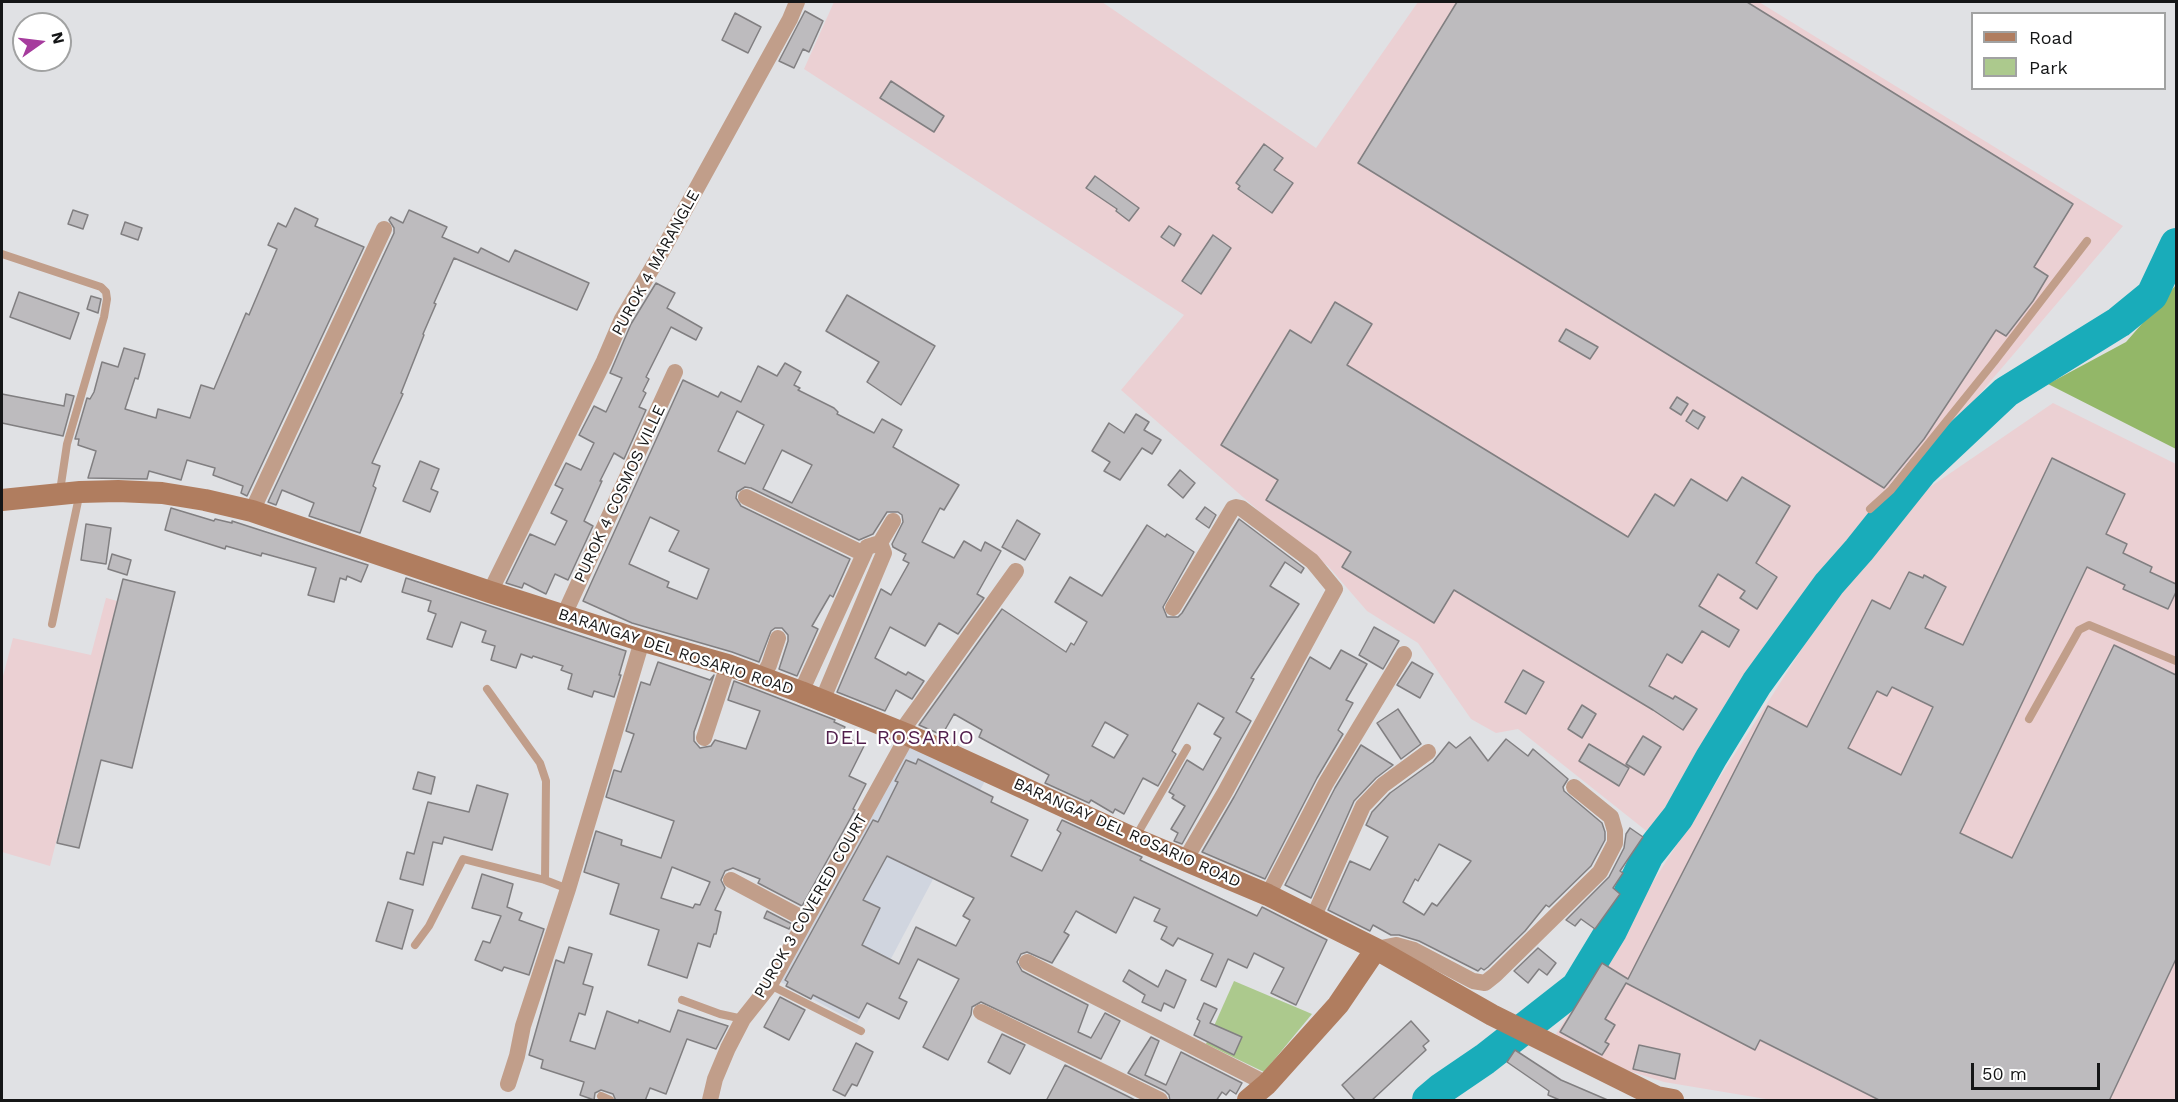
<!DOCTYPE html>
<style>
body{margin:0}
#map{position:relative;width:2178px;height:1102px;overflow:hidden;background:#e0e1e4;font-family:"Work Sans",sans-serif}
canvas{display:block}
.frame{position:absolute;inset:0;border:3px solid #151617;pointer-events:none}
.legend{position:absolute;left:1971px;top:12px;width:195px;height:78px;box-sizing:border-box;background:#fff;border:2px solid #a1a2a2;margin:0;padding:8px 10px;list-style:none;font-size:18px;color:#151617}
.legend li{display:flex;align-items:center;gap:12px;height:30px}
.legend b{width:30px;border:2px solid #a1a2a2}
.north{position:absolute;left:12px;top:12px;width:60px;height:60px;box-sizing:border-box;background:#fff;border:2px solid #a1a2a2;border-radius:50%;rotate:76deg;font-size:16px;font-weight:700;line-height:24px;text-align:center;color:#151617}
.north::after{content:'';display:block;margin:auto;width:21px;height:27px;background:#a63c9d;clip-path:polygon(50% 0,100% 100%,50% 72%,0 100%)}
.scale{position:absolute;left:1971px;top:1063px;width:129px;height:27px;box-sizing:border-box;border:3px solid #151617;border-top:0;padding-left:8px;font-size:18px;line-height:21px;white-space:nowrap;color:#151617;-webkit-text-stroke:4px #fff;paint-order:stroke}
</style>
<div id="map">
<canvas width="2178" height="1102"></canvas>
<div class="frame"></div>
<ul class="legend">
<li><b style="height:8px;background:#b07d5f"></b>Road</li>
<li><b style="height:16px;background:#acc98d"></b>Park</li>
</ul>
<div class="north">N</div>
<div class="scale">50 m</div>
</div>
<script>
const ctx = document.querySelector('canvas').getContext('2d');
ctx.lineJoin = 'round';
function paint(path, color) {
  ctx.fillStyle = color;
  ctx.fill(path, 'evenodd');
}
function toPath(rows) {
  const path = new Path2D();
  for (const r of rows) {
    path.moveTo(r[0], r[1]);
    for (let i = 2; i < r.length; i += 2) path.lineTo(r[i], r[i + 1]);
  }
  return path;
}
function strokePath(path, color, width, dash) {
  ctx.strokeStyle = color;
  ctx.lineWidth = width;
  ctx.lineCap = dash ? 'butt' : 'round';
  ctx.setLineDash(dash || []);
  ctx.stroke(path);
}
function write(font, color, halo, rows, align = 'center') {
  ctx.font = font + ' "Work Sans",sans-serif';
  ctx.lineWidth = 4.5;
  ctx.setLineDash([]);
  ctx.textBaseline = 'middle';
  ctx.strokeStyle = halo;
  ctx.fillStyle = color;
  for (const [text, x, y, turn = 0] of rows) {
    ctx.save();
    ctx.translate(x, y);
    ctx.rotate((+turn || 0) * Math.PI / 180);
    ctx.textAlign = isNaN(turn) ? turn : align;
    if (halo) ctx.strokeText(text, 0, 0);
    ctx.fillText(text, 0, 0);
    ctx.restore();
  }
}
const built = toPath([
 [906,745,986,779,857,1023,779,981]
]);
const industrial = toPath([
 [834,2,1102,2,1316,148,1418,2,1759,2,2123,226,1855,540,1749,673,1649,833,1518,729,1496,733,1471,719,1418,643,1367,611,1328,566,1293,541,1121,390,1184,315,804,69],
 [2053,403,2176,464,2176,1100,1772,1100,1664,1082,1601,1062,1556,1034,1886,517],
 [103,597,117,601,50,866,2,852,2,680,13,638,91,655,106,598]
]);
const green = toPath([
 [1234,981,1312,1014,1264,1072,1206,1044]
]);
const forest = toPath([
 [2176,285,2176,449,2048,384,2126,342]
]);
const river = toPath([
 [1428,1100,1441,1089,1485,1059,1577,987,1611,931,1648,855,1678,817,1711,758,1757,683,1829,584,1859,550,1922,471,2006,392,2119,322,2152,295,2176,244]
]);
const building = toPath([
 [1457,2,1747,2,2073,204,2034,267,2048,276,2033,301,2006,336,1996,330,1924,439,1884,488,1358,163,1457,2],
 [805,11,823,21,809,52,803,49,794,68,779,61,805,11],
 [735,13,761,27,748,53,722,40,735,13],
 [891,81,944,116,934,132,880,98,891,81],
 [1264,144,1283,158,1274,170,1293,183,1272,213,1238,189,1240,186,1236,183,1264,144],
 [1095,176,1139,208,1129,221,1116,211,1117,209,1086,188,1095,176],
 [295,208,318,219,315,226,364,247,247,496,241,493,243,486,213,475,215,468,187,460,181,480,149,471,147,479,88,478,96,451,78,445,79,439,75,439,87,398,90,399,94,392,102,362,118,367,124,348,145,354,138,379,135,378,125,409,156,418,158,409,190,418,201,385,214,389,246,313,249,315,277,249,268,245,278,223,286,227,295,208],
 [73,210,88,215,83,229,68,224,73,210],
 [409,210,447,227,442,237,478,253,481,248,509,262,515,250,589,283,577,310,454,258,434,303,436,304,423,334,424,335,401,393,403,394,372,463,380,466,373,486,376,488,360,533,309,516,314,503,282,490,276,505,268,502,394,233,394,228,389,220,391,217,403,223,409,210],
 [125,222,142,228,138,240,121,234,125,222],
 [1169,226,1181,234,1174,246,1161,237,1169,226],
 [1213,235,1231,248,1201,294,1182,281,1213,235],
 [656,283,675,293,667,308,702,328,696,340,671,327,646,377,649,379,643,391,646,393,639,407,646,410,624,459,614,453,600,481,602,481,584,521,593,526,568,580,555,574,546,594,524,583,522,588,506,583,530,534,555,545,567,521,551,513,563,489,555,485,566,463,581,470,594,443,579,435,594,406,606,412,622,378,610,373,631,324,656,283],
 [19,292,79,313,70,339,10,317,19,292],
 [847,295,935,346,901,405,867,382,879,362,826,331,847,295],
 [91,296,101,299,98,313,87,309,91,296],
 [1335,302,1372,324,1347,365,1628,537,1655,494,1674,506,1691,479,1727,501,1742,477,1790,506,1756,563,1777,577,1757,609,1740,598,1745,591,1718,574,1699,606,1739,630,1729,647,1702,631,1682,663,1667,654,1649,686,1673,699,1675,696,1697,709,1683,730,1653,710,1454,590,1434,623,1342,567,1351,552,1266,500,1278,480,1221,445,1290,330,1311,343,1335,302],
 [1566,329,1598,347,1590,359,1559,341,1566,329],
 [785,363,801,372,794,385,800,388,798,390,834,408,838,412,837,414,874,433,882,419,902,430,893,447,959,485,944,510,940,508,922,542,954,558,964,541,981,551,985,542,1001,551,977,594,984,598,958,634,939,623,925,646,890,627,875,658,906,675,908,672,924,681,912,699,896,690,885,711,837,692,878,596,881,589,891,595,909,563,903,560,906,554,893,547,892,544,903,522,902,515,898,512,887,512,873,534,859,540,751,488,745,487,737,492,736,498,741,506,850,559,833,597,830,595,812,626,818,629,797,676,779,669,788,641,788,635,782,628,775,628,771,631,759,662,732,652,632,623,583,601,683,380,718,397,721,392,741,402,758,366,777,376,785,363],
 [737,411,764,425,745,464,718,451,737,411],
 [782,450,812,465,792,503,763,489,782,450],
 [650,517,679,531,669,551,709,569,697,599,667,587,669,582,629,564,650,517],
 [2,394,64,406,66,394,74,396,63,436,2,423,2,394],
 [1677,397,1688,404,1681,415,1670,408,1677,397],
 [1693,410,1705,417,1698,429,1686,421,1693,410],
 [1136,414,1149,422,1144,430,1161,440,1152,454,1142,448,1120,480,1104,471,1110,462,1092,451,1109,423,1124,433,1136,414],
 [2052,458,2125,494,2106,534,2127,544,2123,553,2152,567,2150,572,2176,584,2176,592,2168,609,2123,589,2125,585,2087,567,1960,833,2012,858,2114,645,2176,675,2176,959,2109,1101,1881,1101,1760,1040,1755,1050,1626,983,1605,1019,1615,1025,1605,1042,1609,1044,1602,1055,1560,1032,1602,963,1628,979,1768,706,1807,727,1872,600,1890,609,1909,572,1923,578,1924,575,1946,587,1925,628,1963,645,2052,458],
 [1892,687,1933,707,1901,775,1848,748,1877,691,1887,696,1892,687],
 [420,461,439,469,431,489,438,492,430,512,403,501,420,461],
 [1180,470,1195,483,1183,498,1168,485,1180,470],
 [1205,507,1216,515,1209,528,1196,519,1205,507],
 [171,508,214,521,215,519,232,523,232,521,368,565,361,582,347,576,346,580,340,578,334,602,308,595,316,568,262,553,261,556,226,546,225,549,165,530,171,508],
 [1239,519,1304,568,1301,573,1285,562,1270,586,1299,604,1251,678,1254,679,1236,712,1251,721,1182,844,1174,841,1178,833,1171,829,1185,806,1172,798,1174,795,1169,792,1187,760,1203,770,1221,738,1214,734,1224,718,1198,703,1172,751,1176,754,1158,786,1143,778,1124,814,1115,809,1113,813,1091,800,1089,803,1045,783,1049,775,979,737,982,730,954,714,942,735,919,725,1002,609,1066,652,1071,643,1074,645,1087,622,1055,602,1070,577,1102,596,1147,525,1165,537,1167,534,1194,552,1163,607,1167,617,1178,617,1182,613,1239,519],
 [1105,722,1128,735,1114,758,1092,746,1105,722],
 [1017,520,1040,534,1025,560,1002,547,1017,520],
 [86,524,111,528,106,564,81,560,86,524],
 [112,554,131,560,127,575,108,569,112,554],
 [406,578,626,651,619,675,621,675,614,697,594,691,592,697,568,689,572,674,561,670,563,666,533,656,532,658,521,654,516,668,491,660,495,646,482,642,486,631,461,622,452,647,427,639,436,614,428,611,431,601,402,592,406,578],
 [123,579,175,592,132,768,101,760,79,848,57,843,123,579],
 [1374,627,1399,641,1383,669,1359,655,1374,627],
 [1341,650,1367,664,1346,700,1353,703,1338,730,1343,734,1317,778,1265,879,1202,852,1234,797,1310,657,1330,669,1341,650],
 [658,662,710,680,714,675,694,732,694,741,700,748,711,746,715,740,746,749,760,711,728,700,734,681,835,720,834,722,845,727,841,735,864,746,849,776,866,784,853,809,855,810,802,906,758,883,760,879,733,868,725,871,721,880,725,888,715,910,721,912,716,934,714,934,710,947,698,943,687,978,648,965,659,930,610,914,619,884,584,872,596,831,622,840,621,845,661,858,674,821,606,797,614,770,621,772,634,734,626,731,641,682,650,685,658,662],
 [672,867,710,882,700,905,695,904,693,908,661,898,672,867],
 [1412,662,1433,674,1420,698,1397,685,1412,662],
 [1523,670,1544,682,1526,714,1505,702,1523,670],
 [1582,705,1596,714,1582,738,1568,729,1582,705],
 [1398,709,1421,744,1401,759,1377,723,1398,709],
 [1643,736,1661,747,1644,775,1626,764,1643,736],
 [1470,737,1488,761,1506,739,1528,756,1533,749,1568,779,1563,787,1564,791,1602,823,1605,832,1605,840,1591,866,1549,907,1546,905,1525,931,1488,967,1484,970,1481,968,1478,971,1419,941,1399,935,1391,935,1373,925,1370,931,1328,910,1350,861,1370,870,1388,837,1366,825,1372,812,1390,793,1433,762,1449,742,1456,748,1470,737],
 [1439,844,1471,861,1437,906,1432,903,1424,915,1403,902,1415,879,1418,881,1439,844],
 [1589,744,1629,768,1619,786,1579,761,1589,744],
 [1361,745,1393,765,1376,778,1354,801,1311,898,1285,885,1335,788,1361,745],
 [918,759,993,797,991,802,1028,820,1011,856,1042,871,1061,833,1057,830,1062,820,1142,857,1140,860,1257,916,1262,907,1327,940,1296,1005,1271,993,1284,968,1254,953,1247,968,1228,959,1216,987,1201,980,1213,954,1178,938,1173,946,1161,939,1167,927,1154,921,1160,909,1134,897,1116,933,1076,911,1064,932,1069,935,1052,963,1027,952,1021,954,1017,962,1022,971,1088,1005,1078,1032,1091,1038,1105,1013,1120,1021,1101,1059,981,1002,972,1007,971,1015,948,1060,923,1047,959,979,918,959,899,998,907,1002,899,1019,867,1003,859,1018,813,995,811,999,786,986,788,982,785,980,873,820,878,822,898,782,895,781,906,760,916,764,918,759],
 [887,856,974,898,963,916,970,920,956,946,916,927,899,964,862,945,880,908,863,900,887,856],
 [418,772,435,777,431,794,413,789,418,772],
 [477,785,508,794,492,850,444,837,442,844,433,842,423,885,400,879,407,852,414,854,428,802,469,812,477,785],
 [1630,828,1643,837,1620,871,1623,873,1613,888,1620,894,1595,929,1581,919,1575,926,1566,920,1609,877,1624,848,1626,834,1630,828],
 [482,874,513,884,507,907,522,913,519,920,544,929,529,975,504,967,502,971,475,960,483,941,490,943,501,916,472,908,482,874],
 [388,902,413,910,402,949,376,941,388,902],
 [767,911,792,924,789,929,764,918,767,911],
 [569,947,592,954,583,984,593,987,585,1015,579,1013,570,1041,595,1049,607,1011,638,1023,639,1020,670,1032,678,1010,728,1026,716,1049,687,1039,666,1094,650,1088,645,1101,616,1101,613,1094,601,1090,595,1093,594,1100,580,1095,584,1082,541,1068,543,1060,529,1055,556,960,564,963,569,947],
 [1538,948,1556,963,1547,975,1539,969,1528,983,1514,971,1538,948],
 [1129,970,1158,987,1166,970,1186,980,1174,1008,1164,1003,1161,1011,1142,1002,1145,995,1123,981,1129,970],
 [780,997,805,1010,789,1040,764,1027,780,997],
 [1204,1003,1217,1009,1210,1023,1242,1037,1234,1055,1194,1035,1200,1021,1197,1019,1204,1003],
 [1411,1021,1429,1041,1423,1046,1426,1050,1371,1101,1356,1101,1342,1085,1411,1021],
 [1002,1034,1025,1045,1010,1074,988,1062,1002,1034],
 [1151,1037,1159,1041,1145,1075,1166,1085,1181,1052,1242,1083,1236,1094,1230,1090,1226,1095,1222,1092,1216,1101,1170,1101,1169,1095,1165,1091,1128,1073,1151,1037],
 [856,1043,873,1052,857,1086,852,1084,845,1096,833,1090,856,1043],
 [1639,1045,1680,1054,1675,1079,1633,1069,1639,1045],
 [1515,1050,1561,1080,1610,1101,1562,1101,1548,1095,1549,1091,1507,1062,1515,1050],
 [1065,1065,1137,1101,1046,1101,1065,1065]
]);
const lane = toPath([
 [2,254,101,287,106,292,107,299,104,317,67,444,60,491],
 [1870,509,1891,490,1994,362,2087,241],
 [52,624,80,492],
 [487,689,540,763,546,781,545,880],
 [2029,719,2079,630,2089,625,2176,661],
 [1135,838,1187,748],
 [415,945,429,926,463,859,545,880,568,889],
 [770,985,861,1031],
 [682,1000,720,1014,743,1019],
 [601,1096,610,1100]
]);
const street = toPath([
 [746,497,864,554,801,692],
 [252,511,384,229],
 [880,543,893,521],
 [490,592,604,361,622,319,661,253,790,19,797,2],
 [1173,608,1233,508,1236,507,1241,508,1312,561,1335,589,1225,792,1185,860],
 [564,615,675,372],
 [761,679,769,665,778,638],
 [822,701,884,553,880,543,867,547,864,554],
 [901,732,1016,571],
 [704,738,728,665],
 [731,880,804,919],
 [1268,895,1326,783,1404,654],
 [1313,918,1363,806,1383,785,1428,752],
 [1376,949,1396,945,1414,950,1473,981,1485,983,1495,975,1600,872,1615,843,1615,831,1611,817,1574,787],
 [1027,962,1267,1084],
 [981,1012,1160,1100],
 [508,1084,517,1056,523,1026,568,889,642,641],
 [710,1100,715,1079,728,1048,743,1019,770,985,908,735]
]);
const secondary = toPath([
 [2,500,80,492,118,491,162,493,205,500,252,511,490,592,640,640,728,665,801,692,908,735,1135,839,1268,895,1376,949,1492,1015,1657,1097,1673,1100],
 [1248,1100,1267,1084,1338,1005,1376,949]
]);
const streetNames = [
 ["PUROK 4 MARANGLE",656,263,-61],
 ["PUROK 4 COSMOS VILLE",620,494,-65],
 ["BARANGAY DEL ROSARIO ROAD",676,652,18],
 ["BARANGAY DEL ROSARIO ROAD",1127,833,24],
 ["PUROK 3 COVERED COURT",811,906,-60]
];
const quarterNames = [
 ["DEL ROSARIO",900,738]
];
paint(built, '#d0d5df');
paint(industrial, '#ebd0d3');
paint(green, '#acc98d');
paint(forest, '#93b768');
strokePath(river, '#19acba', 32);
paint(building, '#bdbbbe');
strokePath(building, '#817f81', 1.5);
strokePath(lane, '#c19e8a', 8);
strokePath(street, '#c19e8a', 16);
strokePath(secondary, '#b07d5f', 22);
write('16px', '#151617', '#fff', streetNames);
ctx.letterSpacing = '1.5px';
write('20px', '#501d4b', '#fff', quarterNames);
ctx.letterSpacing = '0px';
</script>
